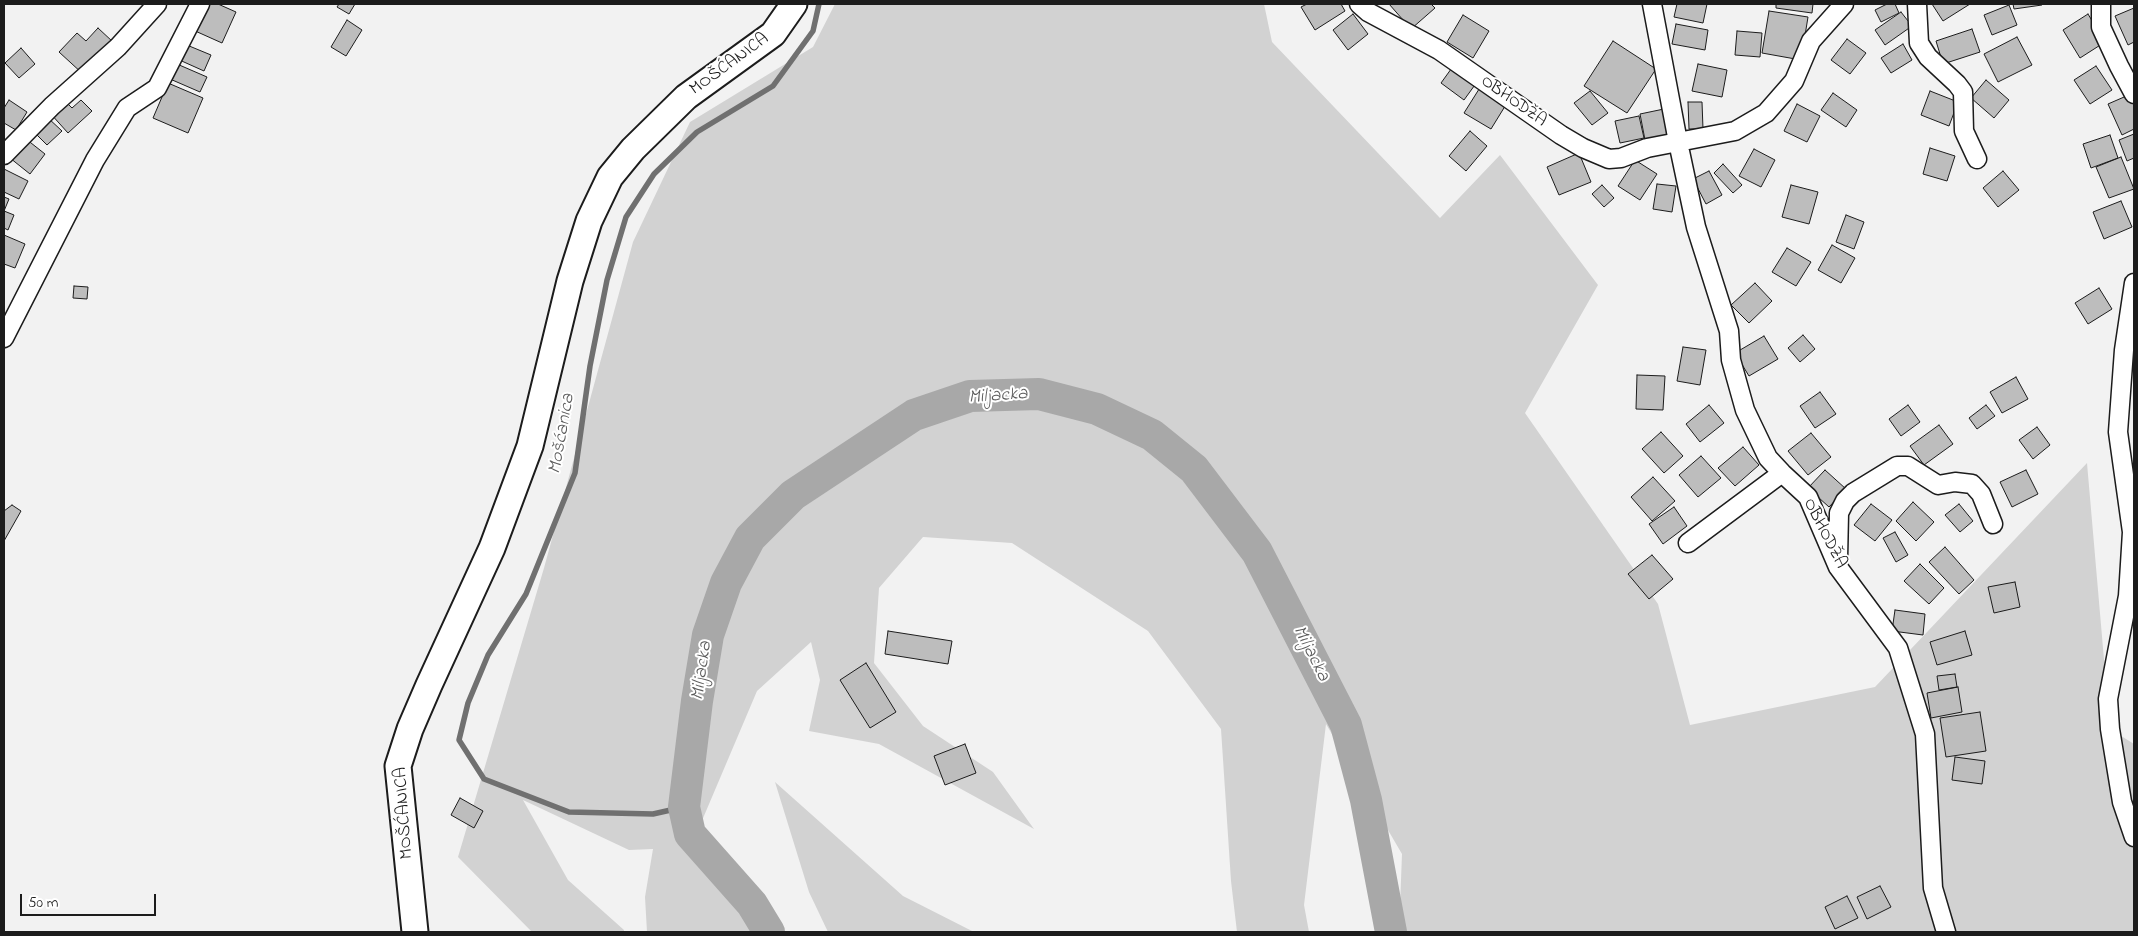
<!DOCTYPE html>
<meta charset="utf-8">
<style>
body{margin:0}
#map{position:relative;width:2138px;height:936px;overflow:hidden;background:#f2f2f2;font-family:"Indie Flower",sans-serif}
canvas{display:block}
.frame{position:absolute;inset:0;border:5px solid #1c1c1c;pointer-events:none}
.scale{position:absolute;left:20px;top:894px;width:136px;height:22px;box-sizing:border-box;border:2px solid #1c1c1c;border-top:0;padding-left:6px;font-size:15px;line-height:18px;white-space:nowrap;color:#1c1c1c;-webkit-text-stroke:4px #fff;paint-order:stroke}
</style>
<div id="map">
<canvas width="2138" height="936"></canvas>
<div class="frame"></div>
<div class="scale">50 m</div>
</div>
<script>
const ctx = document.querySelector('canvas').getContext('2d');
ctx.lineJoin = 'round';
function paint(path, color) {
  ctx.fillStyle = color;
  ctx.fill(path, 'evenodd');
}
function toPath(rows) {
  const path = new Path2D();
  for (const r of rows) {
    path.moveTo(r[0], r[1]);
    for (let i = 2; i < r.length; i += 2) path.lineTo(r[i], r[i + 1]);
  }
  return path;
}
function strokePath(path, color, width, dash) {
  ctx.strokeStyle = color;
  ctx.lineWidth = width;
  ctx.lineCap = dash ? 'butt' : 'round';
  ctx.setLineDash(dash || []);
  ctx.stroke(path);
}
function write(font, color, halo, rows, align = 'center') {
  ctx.font = font + ' "Indie Flower",sans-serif';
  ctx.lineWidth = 4;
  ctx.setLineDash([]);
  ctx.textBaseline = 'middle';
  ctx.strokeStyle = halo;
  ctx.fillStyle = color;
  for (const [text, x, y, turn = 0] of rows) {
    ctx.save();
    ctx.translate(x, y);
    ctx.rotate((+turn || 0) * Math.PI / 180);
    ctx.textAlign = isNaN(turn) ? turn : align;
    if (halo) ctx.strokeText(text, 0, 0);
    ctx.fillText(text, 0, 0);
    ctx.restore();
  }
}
const green = toPath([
 [835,4,1264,4,1272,42,1440,218,1500,155,1598,285,1525,413,1658,604,1690,725,1875,687,2087,463,2110,729,2134,744,2134,932,1399,932,1402,854,1326,724,1304,905,1309,932,1237,932,1231,881,1221,729,1148,631,1012,543,923,537,879,588,874,663,923,726,993,772,1034,829,879,744,809,731,820,680,811,642,757,691,698,830,758,932,647,932,645,897,653,849,629,850,523,800,568,880,624,930,624,932,532,932,458,857,544,568,633,242,690,122,813,47],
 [775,782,903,896,974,932,828,932,809,892]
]);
const stream = toPath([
 [684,807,653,814,569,812,484,779,459,740,468,703,488,655,526,594,575,473,590,366,607,280,626,217,654,174,697,132,773,86,813,31,819,4]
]);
const river = toPath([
 [769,932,752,904,690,834,684,807,697,701,708,635,726,583,750,538,793,495,914,415,970,396,1039,394,1097,409,1152,435,1194,469,1257,552,1346,725,1366,800,1391,932]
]);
const building = toPath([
 [205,4,218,4,236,12,222,43,193,30,205,4],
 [339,4,355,4,349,14,337,7,339,4],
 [1307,4,1341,4,1345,11,1315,30,1301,7,1307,4],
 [1389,4,1431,4,1435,8,1411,29,1389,4],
 [1677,4,1707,4,1703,23,1674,17,1677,4],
 [1776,4,1813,4,1812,13,1776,8,1776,4],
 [1887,4,1895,4,1899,13,1881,22,1875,10,1887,4],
 [1932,4,1970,4,1943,21,1932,4],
 [2013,4,2041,4,2042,5,2014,9,2013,4],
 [2009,5,2017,25,1992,35,1984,15,2009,5],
 [2134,8,2134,42,2128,45,2115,16,2134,8],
 [1769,11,1808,17,1801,60,1762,53,1769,11],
 [1901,12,1912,26,1885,45,1875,30,1901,12],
 [1353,14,1368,34,1348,50,1333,30,1353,14],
 [2088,14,2105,42,2080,58,2063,30,2088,14],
 [1463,15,1489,31,1473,58,1447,42,1463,15],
 [347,20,362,30,346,56,331,47,347,20],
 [1676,24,1708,30,1705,50,1672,44,1676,24],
 [98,28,113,42,83,74,59,52,77,33,86,41,98,28],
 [1972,29,1980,52,1943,64,1936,41,1972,29],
 [1737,31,1762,33,1760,57,1735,55,1737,31],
 [2017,37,2032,65,1998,82,1984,54,2017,37],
 [1847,39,1866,53,1850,74,1831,60,1847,39],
 [1613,41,1656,69,1627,113,1584,86,1613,41],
 [182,43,211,55,204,71,175,58,182,43],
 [1903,44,1912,60,1891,73,1881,58,1903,44],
 [21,48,35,64,19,78,5,63,21,48],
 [177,64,207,77,200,92,170,79,177,64],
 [1698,64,1727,70,1722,97,1692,91,1698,64],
 [1454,65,1477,82,1464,100,1441,83,1454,65],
 [2096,66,2112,90,2090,104,2074,80,2096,66],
 [1986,80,2009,100,1994,118,1971,98,1986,80],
 [168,83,203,98,188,133,153,118,168,83],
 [1481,86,1507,103,1491,129,1464,113,1481,86],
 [1590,91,1608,113,1592,125,1574,103,1590,91],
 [1930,91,1958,102,1949,126,1921,115,1930,91],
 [1833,93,1857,110,1846,127,1821,110,1833,93],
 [2131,94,2134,99,2134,129,2122,135,2108,104,2131,94],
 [9,100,27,112,16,130,4,123,4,108,9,100],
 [64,100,72,108,81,100,92,111,68,133,50,113,64,100],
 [1688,102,1702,102,1703,129,1689,129,1688,102],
 [1797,104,1820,116,1807,142,1784,131,1797,104],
 [1664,109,1670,139,1646,145,1640,114,1664,109],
 [1639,116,1644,138,1620,143,1615,121,1639,116],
 [47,117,62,131,47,145,33,131,47,117],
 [1470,131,1487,146,1466,171,1449,156,1470,131],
 [2134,134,2134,158,2127,161,2119,140,2134,134],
 [2110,135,2118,158,2091,168,2083,144,2110,135],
 [26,139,45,154,30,174,10,158,26,139],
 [1930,148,1955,156,1947,181,1923,174,1930,148],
 [1754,149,1775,160,1761,187,1739,176,1754,149],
 [1579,153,1591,182,1559,195,1547,167,1579,153],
 [2121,157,2134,189,2109,198,2096,167,2121,157],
 [1635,160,1657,174,1640,200,1618,186,1635,160],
 [1723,164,1742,185,1733,193,1714,173,1723,164],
 [4,169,28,181,19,199,4,192,4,169],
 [1709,171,1722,195,1706,204,1693,179,1709,171],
 [2003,171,2019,190,1998,207,1983,188,2003,171],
 [1657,184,1676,186,1672,212,1653,209,1657,184],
 [1602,185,1614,198,1604,207,1592,194,1602,185],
 [1791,185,1818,192,1809,224,1782,217,1791,185],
 [4,197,9,199,4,211,14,215,8,230,4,228,4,197],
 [2121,201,2132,227,2104,239,2093,212,2121,201],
 [1846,215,1864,222,1854,249,1836,242,1846,215],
 [4,235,25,244,15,268,4,264,4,235],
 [1832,245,1855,258,1841,283,1818,270,1832,245],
 [1787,248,1811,262,1796,286,1772,272,1787,248],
 [1755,283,1772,301,1749,323,1731,305,1755,283],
 [74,286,88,287,87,299,73,298,74,286],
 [2099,288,2112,309,2088,324,2075,303,2099,288],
 [1803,335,1815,349,1800,362,1788,348,1803,335],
 [1764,336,1778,359,1749,376,1735,353,1764,336],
 [1683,347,1706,350,1700,385,1677,381,1683,347],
 [1637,375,1665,376,1663,410,1636,409,1637,375],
 [2016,377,2028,399,2002,413,1990,392,2016,377],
 [1820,392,1836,414,1815,428,1800,406,1820,392],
 [1709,405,1724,423,1700,442,1686,424,1709,405],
 [1908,405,1920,422,1901,436,1889,419,1908,405],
 [1986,405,1995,416,1977,429,1969,418,1986,405],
 [1939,425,1953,444,1924,465,1910,446,1939,425],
 [2037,427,2050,445,2033,459,2019,440,2037,427],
 [1661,432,1683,456,1664,473,1642,449,1661,432],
 [1811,433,1831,457,1808,475,1788,451,1811,433],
 [1743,447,1759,465,1735,486,1718,468,1743,447],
 [1701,456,1721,478,1698,497,1679,475,1701,456],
 [1825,470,1846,489,1829,507,1808,488,1825,470],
 [2026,470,2038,494,2012,507,2000,482,2026,470],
 [1653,477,1675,501,1652,521,1631,497,1653,477],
 [1913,502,1934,522,1916,541,1896,521,1913,502],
 [1871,504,1892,520,1875,541,1854,525,1871,504],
 [1959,504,1973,521,1960,532,1945,515,1959,504],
 [12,505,21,511,4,541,4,511,12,505],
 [1674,507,1687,526,1663,544,1649,524,1674,507],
 [1895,532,1908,555,1896,562,1883,538,1895,532],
 [1945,547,1974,580,1959,594,1929,562,1945,547],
 [1652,555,1673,579,1649,599,1628,574,1652,555],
 [1920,564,1944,588,1929,604,1904,581,1920,564],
 [2015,582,2020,607,1994,613,1988,587,2015,582],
 [1895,610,1925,614,1923,635,1892,631,1895,610],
 [888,631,952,641,948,664,885,654,888,631],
 [1965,631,1972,655,1937,665,1930,642,1965,631],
 [866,663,896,712,870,728,840,680,866,663],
 [1955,674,1957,687,1939,690,1937,676,1955,674],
 [1958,687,1962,712,1931,718,1927,693,1958,687],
 [1980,712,1986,751,1946,757,1940,718,1980,712],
 [965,744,976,773,945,785,934,756,965,744],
 [1955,757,1985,761,1982,784,1952,780,1955,757],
 [460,798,483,811,474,828,451,815,460,798],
 [1880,886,1891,907,1867,919,1857,897,1880,886],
 [1847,896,1858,918,1835,929,1825,907,1847,896]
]);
const minor = toPath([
 [1359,4,1368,12,1439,50,1561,135,1583,148,1609,159,1621,158,1647,148,1735,131,1766,113,1794,81,1811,41,1844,4],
 [1652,4,1678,142,1696,227,1729,331,1731,360,1745,410,1768,458,1782,473,1808,497,1838,567,1898,648,1925,734,1933,888,1946,932],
 [1917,4,1919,43,1928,57,1957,84,1963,92,1964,131,1977,159],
 [2101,4,2101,27,2119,66,2134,94],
 [4,155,52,106,118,47,157,4],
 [2134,283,2124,350,2118,432,2132,532,2128,596,2108,699,2110,729,2122,802,2134,837],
 [4,338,95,160,127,108,157,88,200,4],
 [1688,543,1782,473],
 [1838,559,1839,513,1845,501,1853,493,1897,466,1908,466,1938,485,1955,482,1972,484,1981,494,1993,524]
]);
const secondary = toPath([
 [415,932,398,766,410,729,429,685,492,548,530,446,570,281,589,221,610,177,633,149,686,97,773,34,794,4]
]);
const streetNames = [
 ["MOŠĆANICA",730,65,-36],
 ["OBHODŽA",1513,102,35],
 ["OBHODŽA",1824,534,63],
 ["MOŠĆANICA",405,813,-94]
];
const waterNames = [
 ["Miljacka",998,397,-4],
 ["Mošćanica",563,434,-80],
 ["Miljacka",1310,654,63],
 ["Miljacka",703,671,-82]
];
paint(green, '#d2d2d2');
strokePath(stream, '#707070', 5.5);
strokePath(river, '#a8a8a8', 32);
paint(building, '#bdbdbd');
strokePath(building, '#1c1c1c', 1);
strokePath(minor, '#1c1c1c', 21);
strokePath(secondary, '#1c1c1c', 29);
strokePath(minor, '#fff', 18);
strokePath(secondary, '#fff', 25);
write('18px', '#1c1c1c', '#fff', streetNames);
write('italic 19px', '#5b5b5b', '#fff', waterNames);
</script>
